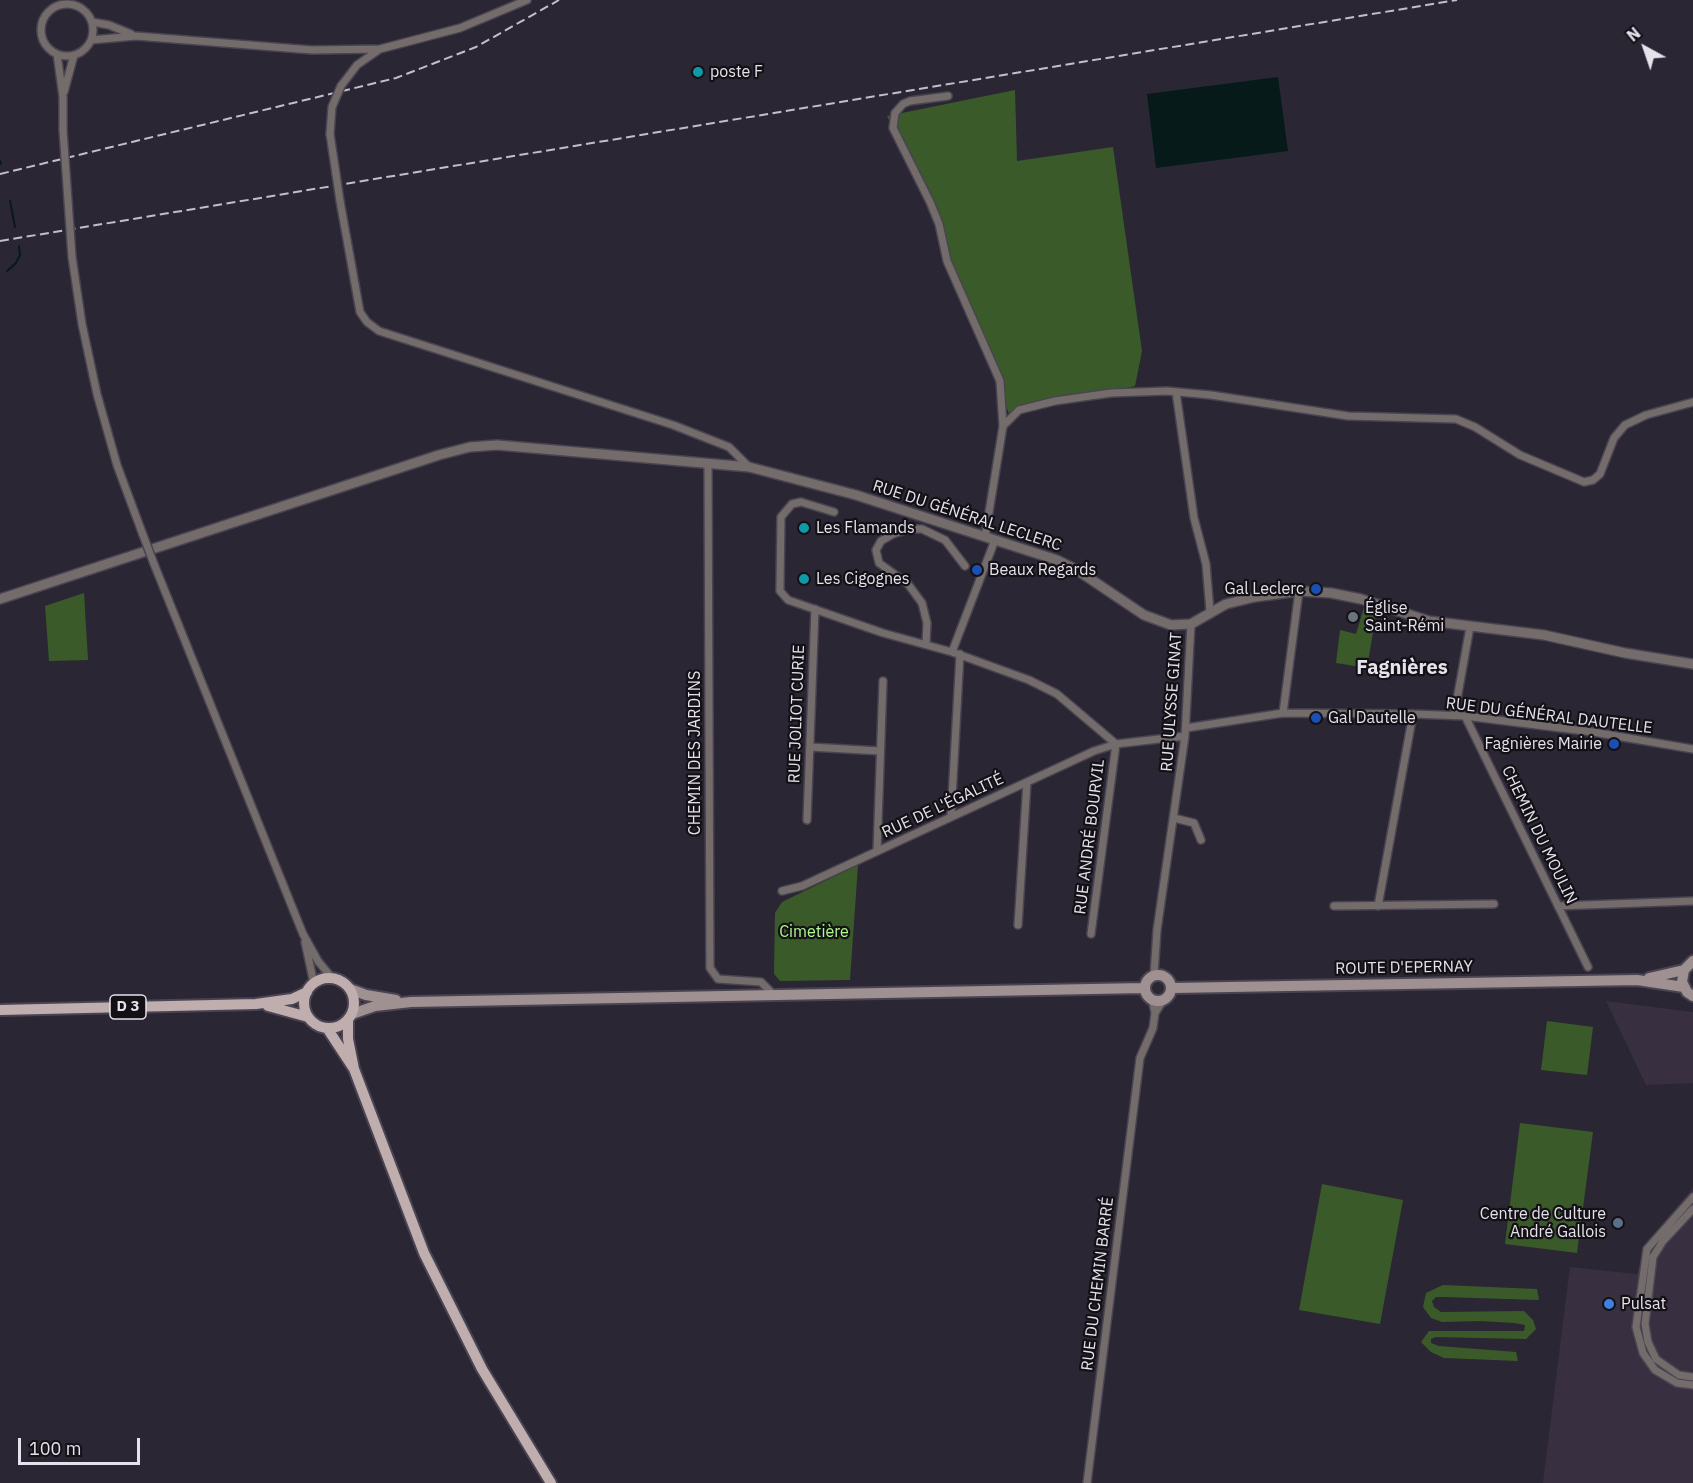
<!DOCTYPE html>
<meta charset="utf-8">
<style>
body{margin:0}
#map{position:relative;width:1693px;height:1483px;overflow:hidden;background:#2b2634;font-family:"IBM Plex Sans",sans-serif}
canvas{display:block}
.north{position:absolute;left:1615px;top:18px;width:60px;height:60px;-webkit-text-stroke:4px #131016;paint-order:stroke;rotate:320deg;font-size:16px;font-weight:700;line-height:24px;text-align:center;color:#e5e2eb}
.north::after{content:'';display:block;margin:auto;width:21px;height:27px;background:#e5e2eb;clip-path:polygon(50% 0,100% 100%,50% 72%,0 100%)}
.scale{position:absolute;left:18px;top:1438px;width:122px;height:27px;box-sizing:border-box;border:3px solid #e5e2eb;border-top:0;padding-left:8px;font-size:18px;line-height:21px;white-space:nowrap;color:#e5e2eb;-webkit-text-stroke:4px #131016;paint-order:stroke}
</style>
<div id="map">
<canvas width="1693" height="1483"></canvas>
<div class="north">N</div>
<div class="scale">100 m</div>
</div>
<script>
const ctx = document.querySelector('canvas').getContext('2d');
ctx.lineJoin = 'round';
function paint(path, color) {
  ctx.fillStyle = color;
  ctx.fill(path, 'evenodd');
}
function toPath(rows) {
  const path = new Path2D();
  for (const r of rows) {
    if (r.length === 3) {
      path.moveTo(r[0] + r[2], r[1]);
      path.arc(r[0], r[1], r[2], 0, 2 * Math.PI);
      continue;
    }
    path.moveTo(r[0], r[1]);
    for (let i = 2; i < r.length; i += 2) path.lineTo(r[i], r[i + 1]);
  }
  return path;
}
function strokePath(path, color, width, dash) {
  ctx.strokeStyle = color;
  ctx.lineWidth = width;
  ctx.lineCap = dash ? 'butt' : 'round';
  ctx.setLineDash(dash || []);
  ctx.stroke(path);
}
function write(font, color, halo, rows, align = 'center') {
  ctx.font = font + ' "IBM Plex Sans",sans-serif';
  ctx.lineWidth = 4.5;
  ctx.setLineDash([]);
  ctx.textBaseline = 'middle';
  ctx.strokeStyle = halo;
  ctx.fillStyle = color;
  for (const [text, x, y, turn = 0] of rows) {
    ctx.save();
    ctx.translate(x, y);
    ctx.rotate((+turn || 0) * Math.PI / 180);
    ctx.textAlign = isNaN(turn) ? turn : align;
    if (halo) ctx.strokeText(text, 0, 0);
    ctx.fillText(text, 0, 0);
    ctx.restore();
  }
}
const commercial = toPath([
 [1606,1001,1693,1012,1693,1083,1646,1085],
 [1693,1188,1693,1483,1543,1483,1570,1267,1637,1274,1646,1243]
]);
const green = toPath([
 [1015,90,1017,161,1113,147,1142,351,1135,386,1010,416,913,169,887,116],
 [84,593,88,660,49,661,45,606],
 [1365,604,1377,609,1367,668,1336,663,1340,630,1356,634],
 [858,865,850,980,780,981,774,974,775,913,782,902],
 [1547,1021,1593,1027,1587,1075,1541,1070],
 [1520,1123,1593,1132,1577,1253,1505,1244],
 [1322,1184,1403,1200,1380,1324,1299,1310],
 [1443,1285,1537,1289,1539,1300,1444,1297,1436,1297,1432,1301,1434,1307,1441,1312,1524,1311,1533,1320,1536,1329,1526,1339,1436,1337,1431,1339,1431,1343,1439,1346,1516,1352,1518,1361,1444,1358,1431,1352,1421,1342,1429,1331,1524,1331,1525,1325,1514,1323,1480,1321,1442,1322,1431,1318,1423,1307,1426,1293]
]);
const water = toPath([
 [1278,77,1288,151,1156,168,1147,94]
]);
const stream = toPath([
 [0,161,1,164],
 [10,201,15,227],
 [7,271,16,263,20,255,19,246]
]);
const minor = toPath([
 [67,30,26],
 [92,22,109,25,131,34],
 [91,40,136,36,312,50,380,49],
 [57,54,63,97,63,130],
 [341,86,357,65,380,49,460,28,527,0],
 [64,92,74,55],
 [948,96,910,101,903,104,895,113,893,128,930,202,939,224,947,261,1000,381,1003,426,985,537],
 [330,134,336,174],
 [340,201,360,312,367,322,379,331,673,425,729,447,749,467],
 [72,257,82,324,97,394,117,465,143,535],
 [1176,392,1194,518,1206,564,1210,611],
 [1003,426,1019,410,1055,401,1111,393,1167,391,1211,395,1348,416,1456,419,1475,427,1520,455,1584,482,1593,480,1600,474,1614,438,1625,425,1646,415,1693,402],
 [708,463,710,968,718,979,761,982,774,995],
 [834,512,801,502,792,504,781,517,780,585,780,591,788,600,883,633,952,652,1029,680,1057,694,1116,744,1185,736],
 [154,564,303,934,318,961,332,978],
 [926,644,927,623,922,603,908,584,879,563,876,550,881,541,893,534,909,529,922,529,945,540,965,566],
 [952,652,995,540],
 [1283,713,1299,591],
 [1454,716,1470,627],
 [1465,716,1588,967],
 [1186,728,1283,713,1413,714,1465,716,1593,732,1693,749],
 [810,747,880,751],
 [951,816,960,654],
 [1174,818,1194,823,1201,840],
 [807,820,815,609],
 [877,851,883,681],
 [782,891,802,886,1094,751,1116,744,1091,934],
 [1334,906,1494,904],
 [1378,906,1413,714],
 [1558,906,1693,901],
 [1018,925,1027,782],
 [305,942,314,984],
 [1154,975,1157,930,1185,736,1191,624],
 [1152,999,1155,1013,1164,999],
 [1693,1197,1647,1249,1636,1327,1643,1353,1655,1370,1677,1383,1693,1385],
 [1693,1209,1663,1241,1653,1257,1645,1324,1648,1342,1656,1359,1679,1375,1693,1377],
 [1087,1483,1140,1058,1153,1028,1155,1013]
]);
const tertiary = toPath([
 [0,599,439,455,470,447,497,445,749,467,856,495,1057,560,1077,570,1144,615,1171,625,1191,624,1226,604,1255,597,1299,591,1331,593,1361,599,1429,621,1544,635,1625,653,1693,664]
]);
const secondary = toPath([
 [1693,961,1684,970,1682,982,1687,992,1693,996],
 [1158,988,13],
 [1649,978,1684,970],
 [1172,988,1637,980,1684,987],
 [350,989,366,995,396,1000],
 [352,1014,375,1006,411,1002,1144,988]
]);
const primary = toPath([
 [329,1003,25],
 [268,1006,308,1017],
 [0,1010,256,1004,292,999,307,992],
 [348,1019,348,1039,354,1069,424,1253,482,1369,551,1483],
 [327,1028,354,1069]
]);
const rail = toPath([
 [0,174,396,78,476,47,559,0],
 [0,241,1457,0]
]);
const minorBridge = toPath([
 [63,130,72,257],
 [330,134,332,107,341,86],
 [336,174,340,201],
 [143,535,154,564]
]);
const markers = [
 [698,72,6,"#0f9aa8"],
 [804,528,6,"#0f9aa8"],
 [977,570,6,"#1a4fb4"],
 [804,579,6,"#0f9aa8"],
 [1316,589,6,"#1a4fb4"],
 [1353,617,6,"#6b7280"],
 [1316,718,6,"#1a4fb4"],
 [1614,744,6,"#1a4fb4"],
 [1618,1223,6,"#5c6f8a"],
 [1609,1304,6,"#3f7fe0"]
];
const shields = [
 [128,1007,36]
];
const shieldNames = [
 ["D 3",128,1007]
];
const poiNames = [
 ["poste F",710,72],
 ["Les Flamands",816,528],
 ["Beaux Regards",989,570],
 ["Les Cigognes",816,579],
 ["Gal Leclerc",1304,589,"right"],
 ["Église",1365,608],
 ["Saint-Rémi",1365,626],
 ["Gal Dautelle",1328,718],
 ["Fagnières Mairie",1602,744,"right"],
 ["Centre de Culture",1606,1214,"right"],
 ["André Gallois",1606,1232,"right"],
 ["Pulsat",1621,1304]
];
const streetNames = [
 ["RUE DU GÉNÉRAL LECLERC",967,516,18],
 ["RUE ULYSSE GINAT",1172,702,-86],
 ["RUE JOLIOT CURIE",797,714,-88],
 ["RUE DU GÉNÉRAL DAUTELLE",1549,716,7],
 ["CHEMIN DES JARDINS",695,753,-90],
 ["RUE DE L'ÉGALITÉ",943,806,-25],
 ["CHEMIN DU MOULIN",1539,835,64],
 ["RUE ANDRÉ BOURVIL",1090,837,-83],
 ["ROUTE D'EPERNAY",1404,968,-1],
 ["RUE DU CHEMIN BARRÉ",1098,1284,-83]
];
const parkNames = [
 ["Cimetière",814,932]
];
const quarterNames = [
 ["Fagnières",1402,668]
];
paint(commercial, '#383040');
paint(green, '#3a5b29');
paint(water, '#061a1a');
strokePath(stream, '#061a1a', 2);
strokePath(minor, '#494451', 10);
strokePath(tertiary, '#494451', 12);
strokePath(secondary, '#494451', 14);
strokePath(primary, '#494451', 14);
strokePath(minor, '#746b6b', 7);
strokePath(tertiary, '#746b6b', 9);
strokePath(secondary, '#9f9091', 10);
strokePath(primary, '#c0adae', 10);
strokePath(rail, '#c2bfc8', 2, [9, 4.5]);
strokePath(minorBridge, '#494451', 10, []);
strokePath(minorBridge, '#746b6b', 7);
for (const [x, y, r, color] of markers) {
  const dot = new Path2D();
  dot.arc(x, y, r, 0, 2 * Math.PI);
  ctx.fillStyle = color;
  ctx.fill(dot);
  strokePath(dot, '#131016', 2);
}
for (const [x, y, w] of shields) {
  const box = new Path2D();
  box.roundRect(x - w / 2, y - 12, w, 24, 4.5);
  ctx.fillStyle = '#131016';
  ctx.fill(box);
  strokePath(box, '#e5e2eb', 1.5);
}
write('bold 15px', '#e5e2eb', null, shieldNames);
write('16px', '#e5e2eb', '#131016', poiNames, 'left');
write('16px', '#e5e2eb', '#131016', streetNames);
write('16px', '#b0f98c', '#131016', parkNames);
write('bold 20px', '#e5e2eb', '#131016', quarterNames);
</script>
